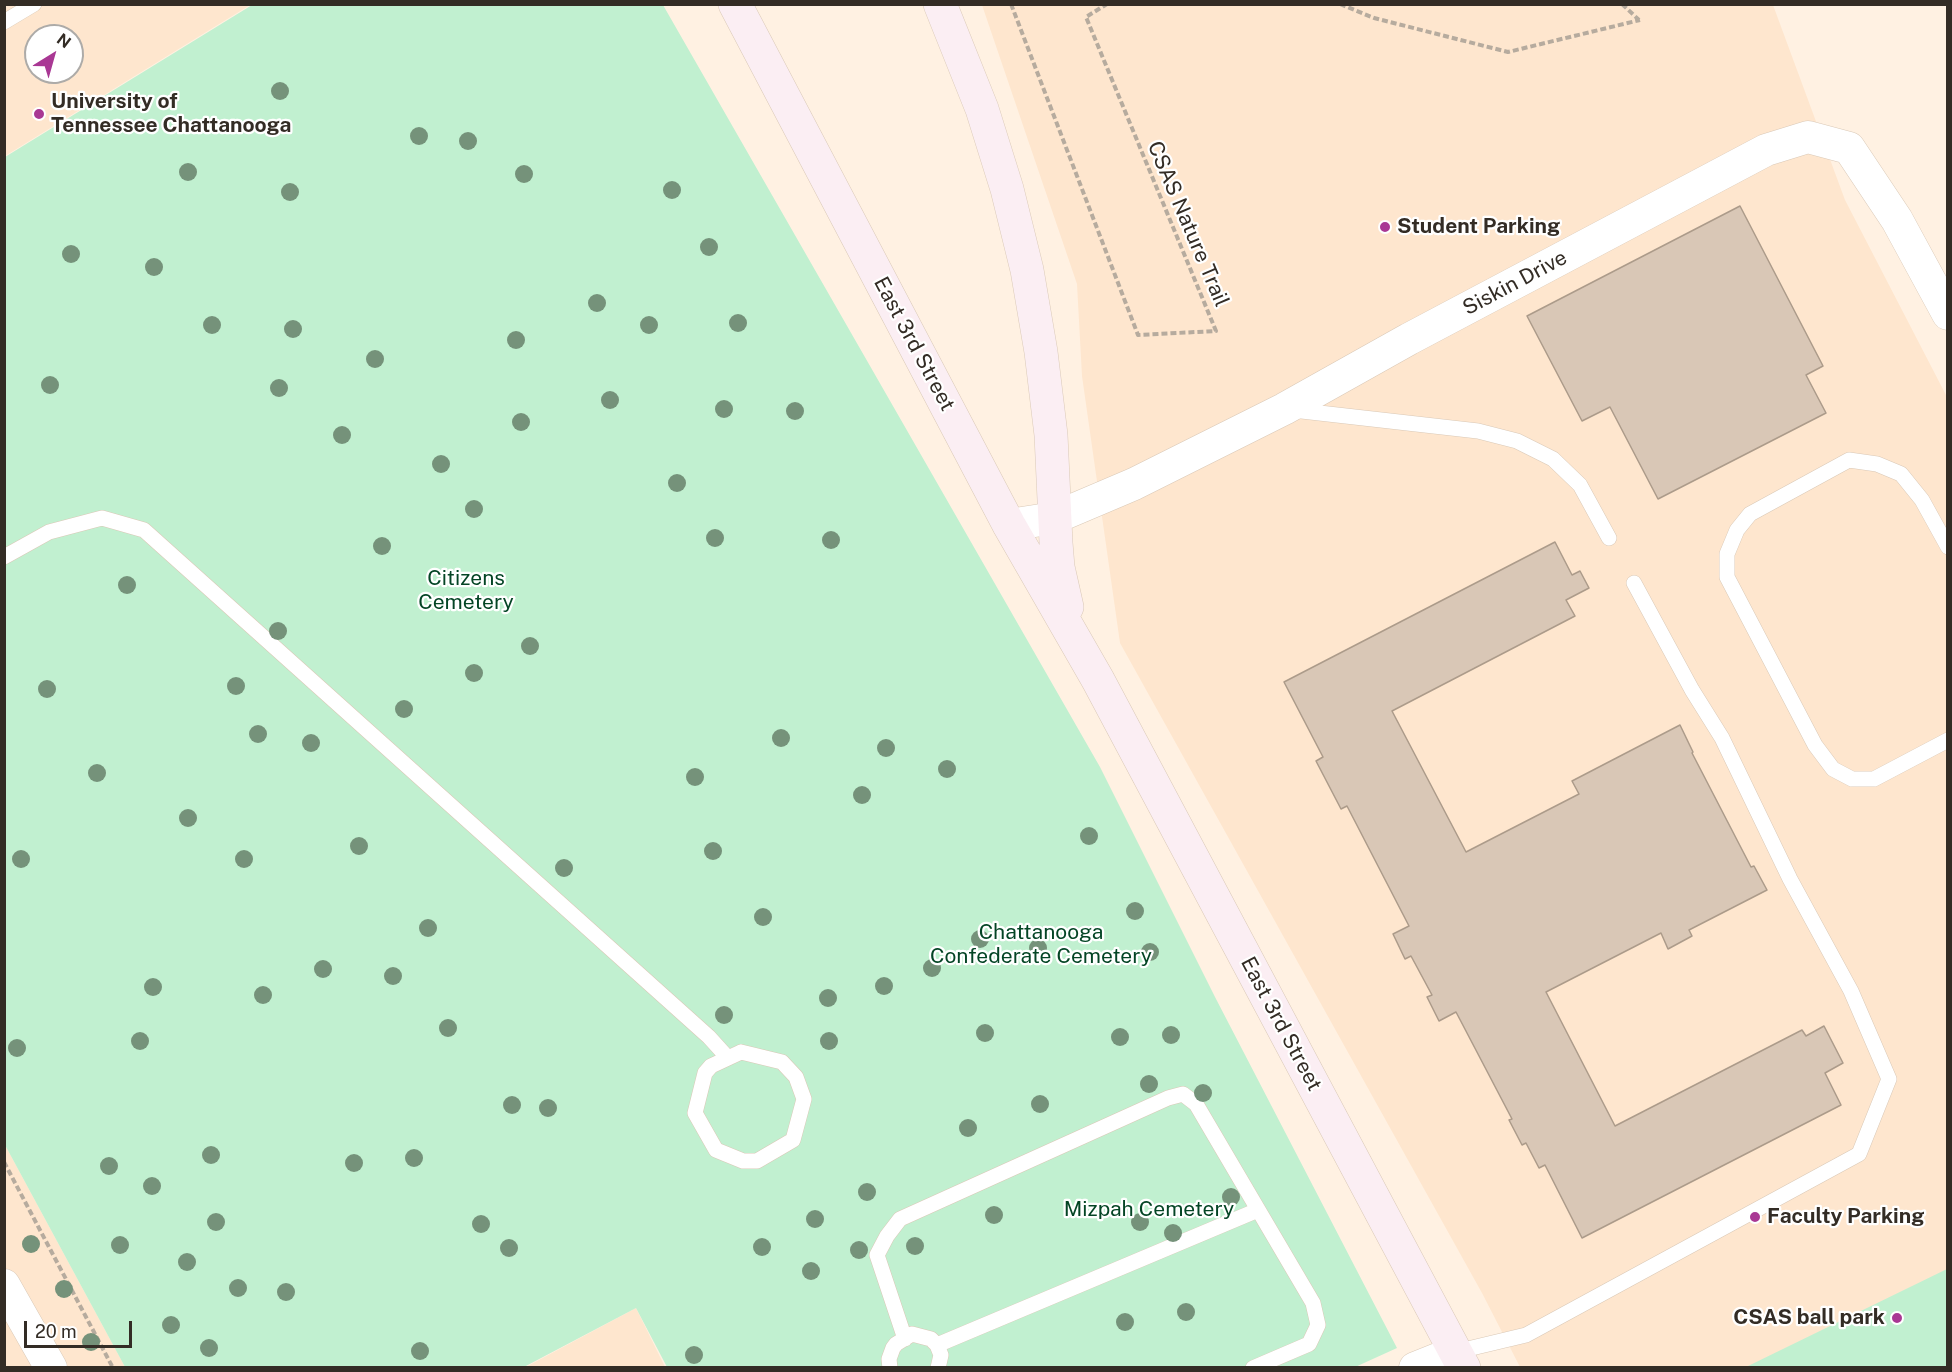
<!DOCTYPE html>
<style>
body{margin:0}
#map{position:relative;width:1952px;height:1372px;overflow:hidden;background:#fff1e2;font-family:"Public Sans",sans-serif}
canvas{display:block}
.frame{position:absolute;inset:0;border:6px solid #332c25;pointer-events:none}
.north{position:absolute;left:24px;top:24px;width:60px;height:60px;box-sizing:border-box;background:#fff;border:2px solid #adaba8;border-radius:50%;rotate:37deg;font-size:16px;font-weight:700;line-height:24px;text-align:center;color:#332c25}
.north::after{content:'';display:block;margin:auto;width:21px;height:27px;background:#a93894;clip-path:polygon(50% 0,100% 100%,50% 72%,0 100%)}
.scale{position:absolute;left:24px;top:1321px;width:108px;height:27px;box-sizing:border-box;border:3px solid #332c25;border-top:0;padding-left:8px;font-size:18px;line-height:21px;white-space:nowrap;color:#332c25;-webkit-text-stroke:4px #fff;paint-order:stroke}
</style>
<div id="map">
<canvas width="1952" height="1372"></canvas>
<div class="frame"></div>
<div class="north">N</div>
<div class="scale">20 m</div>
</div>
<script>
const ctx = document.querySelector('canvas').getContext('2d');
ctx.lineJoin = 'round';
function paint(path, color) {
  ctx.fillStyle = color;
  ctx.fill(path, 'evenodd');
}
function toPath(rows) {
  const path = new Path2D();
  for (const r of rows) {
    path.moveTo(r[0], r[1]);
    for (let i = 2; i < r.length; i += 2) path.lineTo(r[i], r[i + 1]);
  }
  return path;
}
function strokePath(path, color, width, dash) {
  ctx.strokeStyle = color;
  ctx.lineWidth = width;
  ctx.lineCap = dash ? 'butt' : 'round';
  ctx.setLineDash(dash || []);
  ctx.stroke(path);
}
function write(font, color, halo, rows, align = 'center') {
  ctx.font = font + ' "Public Sans",sans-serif';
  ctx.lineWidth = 4.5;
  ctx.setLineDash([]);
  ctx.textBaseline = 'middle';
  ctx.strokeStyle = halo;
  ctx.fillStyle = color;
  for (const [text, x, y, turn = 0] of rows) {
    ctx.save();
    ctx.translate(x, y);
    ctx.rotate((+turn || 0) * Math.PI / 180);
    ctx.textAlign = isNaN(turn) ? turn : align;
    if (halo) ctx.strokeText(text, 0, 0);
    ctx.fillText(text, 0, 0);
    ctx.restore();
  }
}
const built = toPath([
 [5,5,250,5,5,156],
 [36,36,72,36,72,72,36,72],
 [982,5,1773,5,1845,200,1947,397,1947,1367,1520,1367,1482,1293,1120,643,1082,376,1077,284],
 [5,1145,125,1367,5,1367],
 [636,1308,665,1367,524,1368]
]);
const green = toPath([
 [252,5,663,5,1100,767,1215,997,1397,1348,1353,1368,667,1367,636,1308,524,1367,125,1367,5,1145,5,157],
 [1947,1269,1947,1367,1746,1367]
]);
const building = toPath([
 [1740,206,1823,366,1806,375,1826,413,1658,499,1610,407,1582,421,1527,316,1740,206],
 [1555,542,1572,575,1580,571,1589,588,1566,600,1575,616,1392,711,1466,852,1579,794,1572,781,1680,725,1693,752,1692,753,1751,867,1754,866,1767,890,1689,930,1692,936,1668,949,1661,933,1546,992,1615,1126,1802,1030,1806,1036,1824,1026,1843,1063,1825,1073,1841,1105,1582,1238,1545,1165,1539,1168,1526,1143,1522,1145,1509,1120,1512,1119,1456,1012,1439,1021,1427,997,1432,995,1411,956,1405,959,1393,934,1409,926,1347,806,1341,809,1316,761,1323,757,1284,682,1555,542]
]);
const path = toPath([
 [1011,4,1138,335,1216,331,1086,17,1107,4],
 [1340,4,1374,18,1508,52,1640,20],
 [1622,4,1639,20],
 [4,1162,113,1368]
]);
const service = toPath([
 [4,22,34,4],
 [1293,410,1478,431,1517,441,1553,459,1580,485,1609,538],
 [1948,547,1922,500,1901,474,1877,464,1849,460,1750,514,1737,530,1727,554,1727,577,1815,745,1833,769,1852,779,1874,779,1948,740],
 [4,557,49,532,102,518,144,530,709,1037,728,1058],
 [741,1052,782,1062,796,1077,804,1099,793,1140,757,1161,743,1161,716,1150,695,1113,705,1073,711,1066,741,1052],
 [905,1339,877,1255,887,1236,900,1219,1168,1098,1183,1094,1196,1104,1313,1303,1318,1325,1309,1344,1253,1368],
 [937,1345,1258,1210],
 [1455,1352,1526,1335,1859,1154,1889,1079,1851,991,1790,879,1722,738,1692,690,1634,583],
 [890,1368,889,1359,893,1348,896,1344,912,1334,931,1339,937,1345,941,1355,938,1368]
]);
const minor = toPath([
 [1009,525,1054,518,1134,484,1284,409,1409,339,1766,150,1808,137,1849,148,1897,220,1948,314],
 [4,1285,51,1368],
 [1415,1368,1455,1352]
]);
const secondary = toPath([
 [735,4,1009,525,1098,680,1464,1368],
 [940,4,982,109,1007,189,1027,270,1041,352,1051,435,1056,543,1058,567,1067,607]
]);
const trees = [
 [280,91],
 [419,136],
 [468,141],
 [188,172],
 [524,174],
 [672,190],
 [290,192],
 [709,247],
 [71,254],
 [154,267],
 [597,303],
 [738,323],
 [212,325],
 [649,325],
 [293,329],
 [516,340],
 [375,359],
 [50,385],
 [279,388],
 [610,400],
 [724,409],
 [795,411],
 [521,422],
 [342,435],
 [441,464],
 [677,483],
 [474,509],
 [715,538],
 [831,540],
 [382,546],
 [127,585],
 [278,631],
 [530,646],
 [474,673],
 [236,686],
 [47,689],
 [404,709],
 [258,734],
 [781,738],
 [311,743],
 [886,748],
 [947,769],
 [97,773],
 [695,777],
 [862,795],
 [188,818],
 [1089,836],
 [359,846],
 [713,851],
 [21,859],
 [244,859],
 [564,868],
 [1135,911],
 [763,917],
 [428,928],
 [980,939],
 [1038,948],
 [1150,952],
 [932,968],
 [323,969],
 [393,976],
 [884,986],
 [153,987],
 [263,995],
 [828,998],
 [724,1015],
 [448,1028],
 [985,1033],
 [1171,1035],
 [1120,1037],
 [140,1041],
 [829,1041],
 [17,1048],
 [1149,1084],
 [1203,1093],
 [1040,1104],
 [512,1105],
 [548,1108],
 [968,1128],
 [211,1155],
 [414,1158],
 [354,1163],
 [109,1166],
 [152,1186],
 [867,1192],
 [1231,1197],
 [994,1215],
 [815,1219],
 [216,1222],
 [1140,1222],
 [481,1224],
 [1173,1233],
 [31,1244],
 [120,1245],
 [915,1246],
 [762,1247],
 [509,1248],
 [859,1250],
 [187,1262],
 [811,1271],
 [238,1288],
 [64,1289],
 [286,1292],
 [1186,1312],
 [1125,1322],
 [171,1325],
 [91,1342],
 [209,1348],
 [420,1351],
 [694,1355]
];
const markers = [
 [39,114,6,"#a93894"],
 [1385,227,6,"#a93894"],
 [1755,1217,6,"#a93894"],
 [1897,1318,6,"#a93894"]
];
const poiNames = [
 ["University of",51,102],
 ["Tennessee Chattanooga",51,126],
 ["Student Parking",1397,227],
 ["Faculty Parking",1767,1217],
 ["CSAS ball park",1885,1318,"right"]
];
const streetNames = [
 ["CSAS Nature Trail",1188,224,67],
 ["Siskin Drive",1515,283,-28],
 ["East 3rd Street",914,344,62],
 ["East 3rd Street",1281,1024,62]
];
const parkNames = [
 ["Citizens",466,579],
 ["Cemetery",466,603],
 ["Chattanooga",1041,933],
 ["Confederate Cemetery",1041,957],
 ["Mizpah Cemetery",1149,1210]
];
paint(built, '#fee6ce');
paint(green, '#c1f0d0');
paint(building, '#d9c7b6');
strokePath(building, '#ac9b8a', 1.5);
strokePath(service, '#dac9b7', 16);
strokePath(minor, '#dac9b7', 33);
strokePath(secondary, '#dac9b7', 34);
strokePath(path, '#b6ab9e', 4, [6, 3]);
strokePath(service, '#fff', 15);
strokePath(minor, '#fff', 32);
strokePath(secondary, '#fbeef3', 33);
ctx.fillStyle = '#75927a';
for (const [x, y] of trees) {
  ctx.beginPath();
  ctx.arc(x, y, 9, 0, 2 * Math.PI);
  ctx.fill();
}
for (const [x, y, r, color] of markers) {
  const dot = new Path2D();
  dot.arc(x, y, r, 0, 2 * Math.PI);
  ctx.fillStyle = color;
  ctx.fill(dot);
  strokePath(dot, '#fff', 2);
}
write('bold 21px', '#332c25', '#fff', poiNames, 'left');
write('21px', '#332c25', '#fff', streetNames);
write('21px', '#044525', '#fff', parkNames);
</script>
